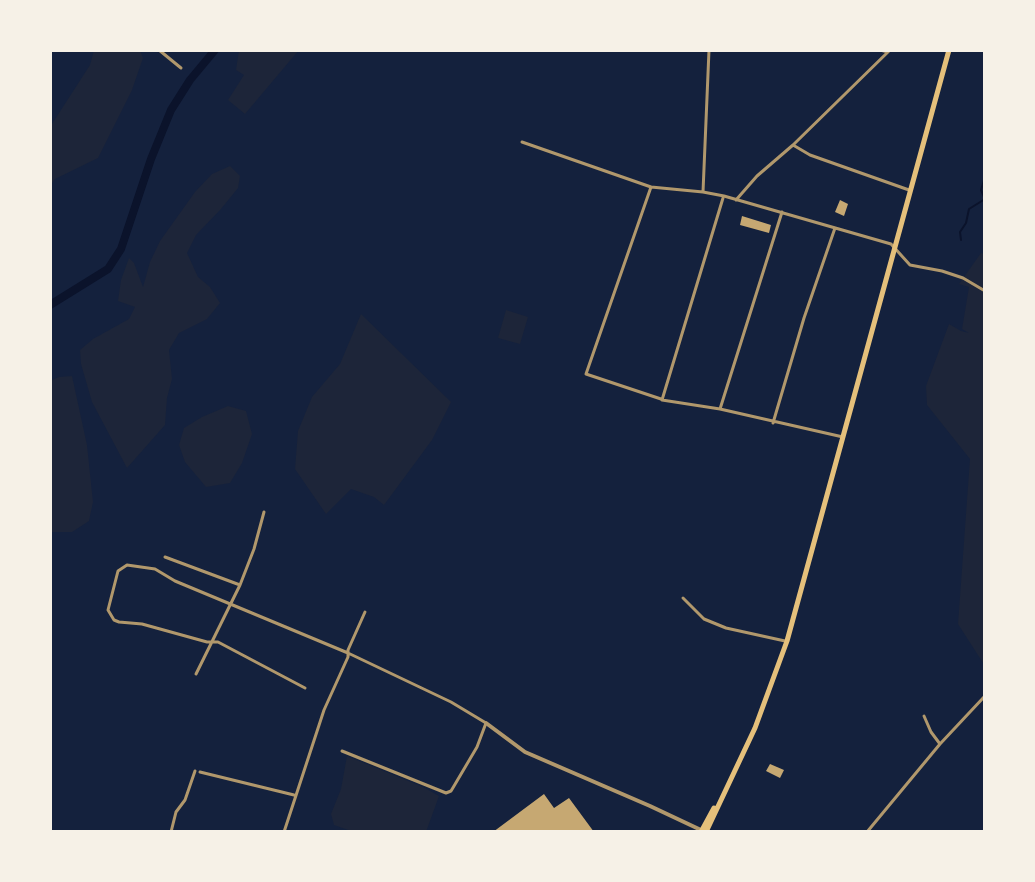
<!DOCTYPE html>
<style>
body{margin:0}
#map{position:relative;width:1035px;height:882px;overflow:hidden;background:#14213d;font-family:"Noto Sans",sans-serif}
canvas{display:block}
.frame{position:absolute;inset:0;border:52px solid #f6f1e7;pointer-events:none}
</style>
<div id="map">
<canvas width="1035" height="882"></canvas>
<div class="frame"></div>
</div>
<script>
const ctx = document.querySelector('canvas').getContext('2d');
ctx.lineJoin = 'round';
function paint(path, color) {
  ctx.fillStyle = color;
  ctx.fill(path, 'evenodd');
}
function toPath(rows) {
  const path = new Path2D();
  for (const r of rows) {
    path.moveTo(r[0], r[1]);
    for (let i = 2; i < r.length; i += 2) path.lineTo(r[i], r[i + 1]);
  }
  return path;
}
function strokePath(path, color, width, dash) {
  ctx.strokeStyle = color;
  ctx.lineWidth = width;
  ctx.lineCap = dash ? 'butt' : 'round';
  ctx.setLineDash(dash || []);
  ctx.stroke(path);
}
const green = toPath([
 [94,50,140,50,143,58,132,90,98,158,55,179,50,186,50,127,90,65],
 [239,50,299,50,245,114,228,100,244,75,236,70],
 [230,166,240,176,238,188,221,209,196,235,187,253,198,277,210,287,220,303,207,319,179,333,169,350,172,379,167,398,165,425,127,468,92,402,81,364,80,350,93,339,129,319,135,307,118,301,121,280,129,258,134,263,143,287,150,262,160,241,195,192,212,174],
 [981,253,985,254,985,666,958,624,970,459,927,405,926,386,949,324,961,331,969,333,962,329,969,287,959,284],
 [506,310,528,317,520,344,498,338],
 [361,314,451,402,432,440,384,505,374,497,351,489,326,514,295,469,298,431,312,397,340,364],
 [72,376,87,445,93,502,89,521,72,532,50,532,50,381,59,377],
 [228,406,246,411,252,434,242,463,230,483,206,487,185,462,179,445,184,428,202,417],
 [347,756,423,787,439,796,426,832,354,832,334,825,331,814,341,789]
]);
const stream = toPath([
 [961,240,960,232,966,223,969,209,985,199,981,190,985,177]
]);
const river = toPath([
 [50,305,108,269,121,249,151,159,171,110,190,80,215,50]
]);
const building = toPath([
 [840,200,848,204,844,216,835,212],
 [742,216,771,225,769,233,740,225],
 [770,764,784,770,780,778,766,771],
 [544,794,554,808,569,798,594,832,493,832]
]);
const minor = toPath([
 [159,50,181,68],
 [880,50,888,52],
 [522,142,651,187,703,192,724,196,891,244,910,265,942,271,963,278,985,291],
 [793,145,810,155,909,190],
 [651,187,586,374,661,399],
 [703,192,709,50],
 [723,198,662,400,720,409,843,437],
 [736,200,757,176,793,145,890,50],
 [720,409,782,212],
 [773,423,804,318,835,228],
 [165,557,240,585],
 [683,598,704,619,726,628,785,641],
 [196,674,240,585,254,549,264,512],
 [305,688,218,642,207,642,142,624,119,622,114,620,108,610,118,571,127,565,155,569,175,581,348,653,451,702,486,723,477,747,454,786,451,791,446,793,342,751],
 [924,716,931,732,940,744],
 [200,772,294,795],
 [171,832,176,812,185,800,195,771],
 [284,832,324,710,348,657,348,650,365,612],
 [867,832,940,744,984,697]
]);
const tertiary = toPath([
 [486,723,525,752,650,806,701,830]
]);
const primary = toPath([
 [701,832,714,808],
 [706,832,755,728,787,641,949,50]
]);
paint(green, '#1d2539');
strokePath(stream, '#0b132b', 2);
strokePath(river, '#0b132b', 8);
paint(building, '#c6a872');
strokePath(minor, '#b1986c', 3);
strokePath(tertiary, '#b1986c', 4);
strokePath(primary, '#e5c07b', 5);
</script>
